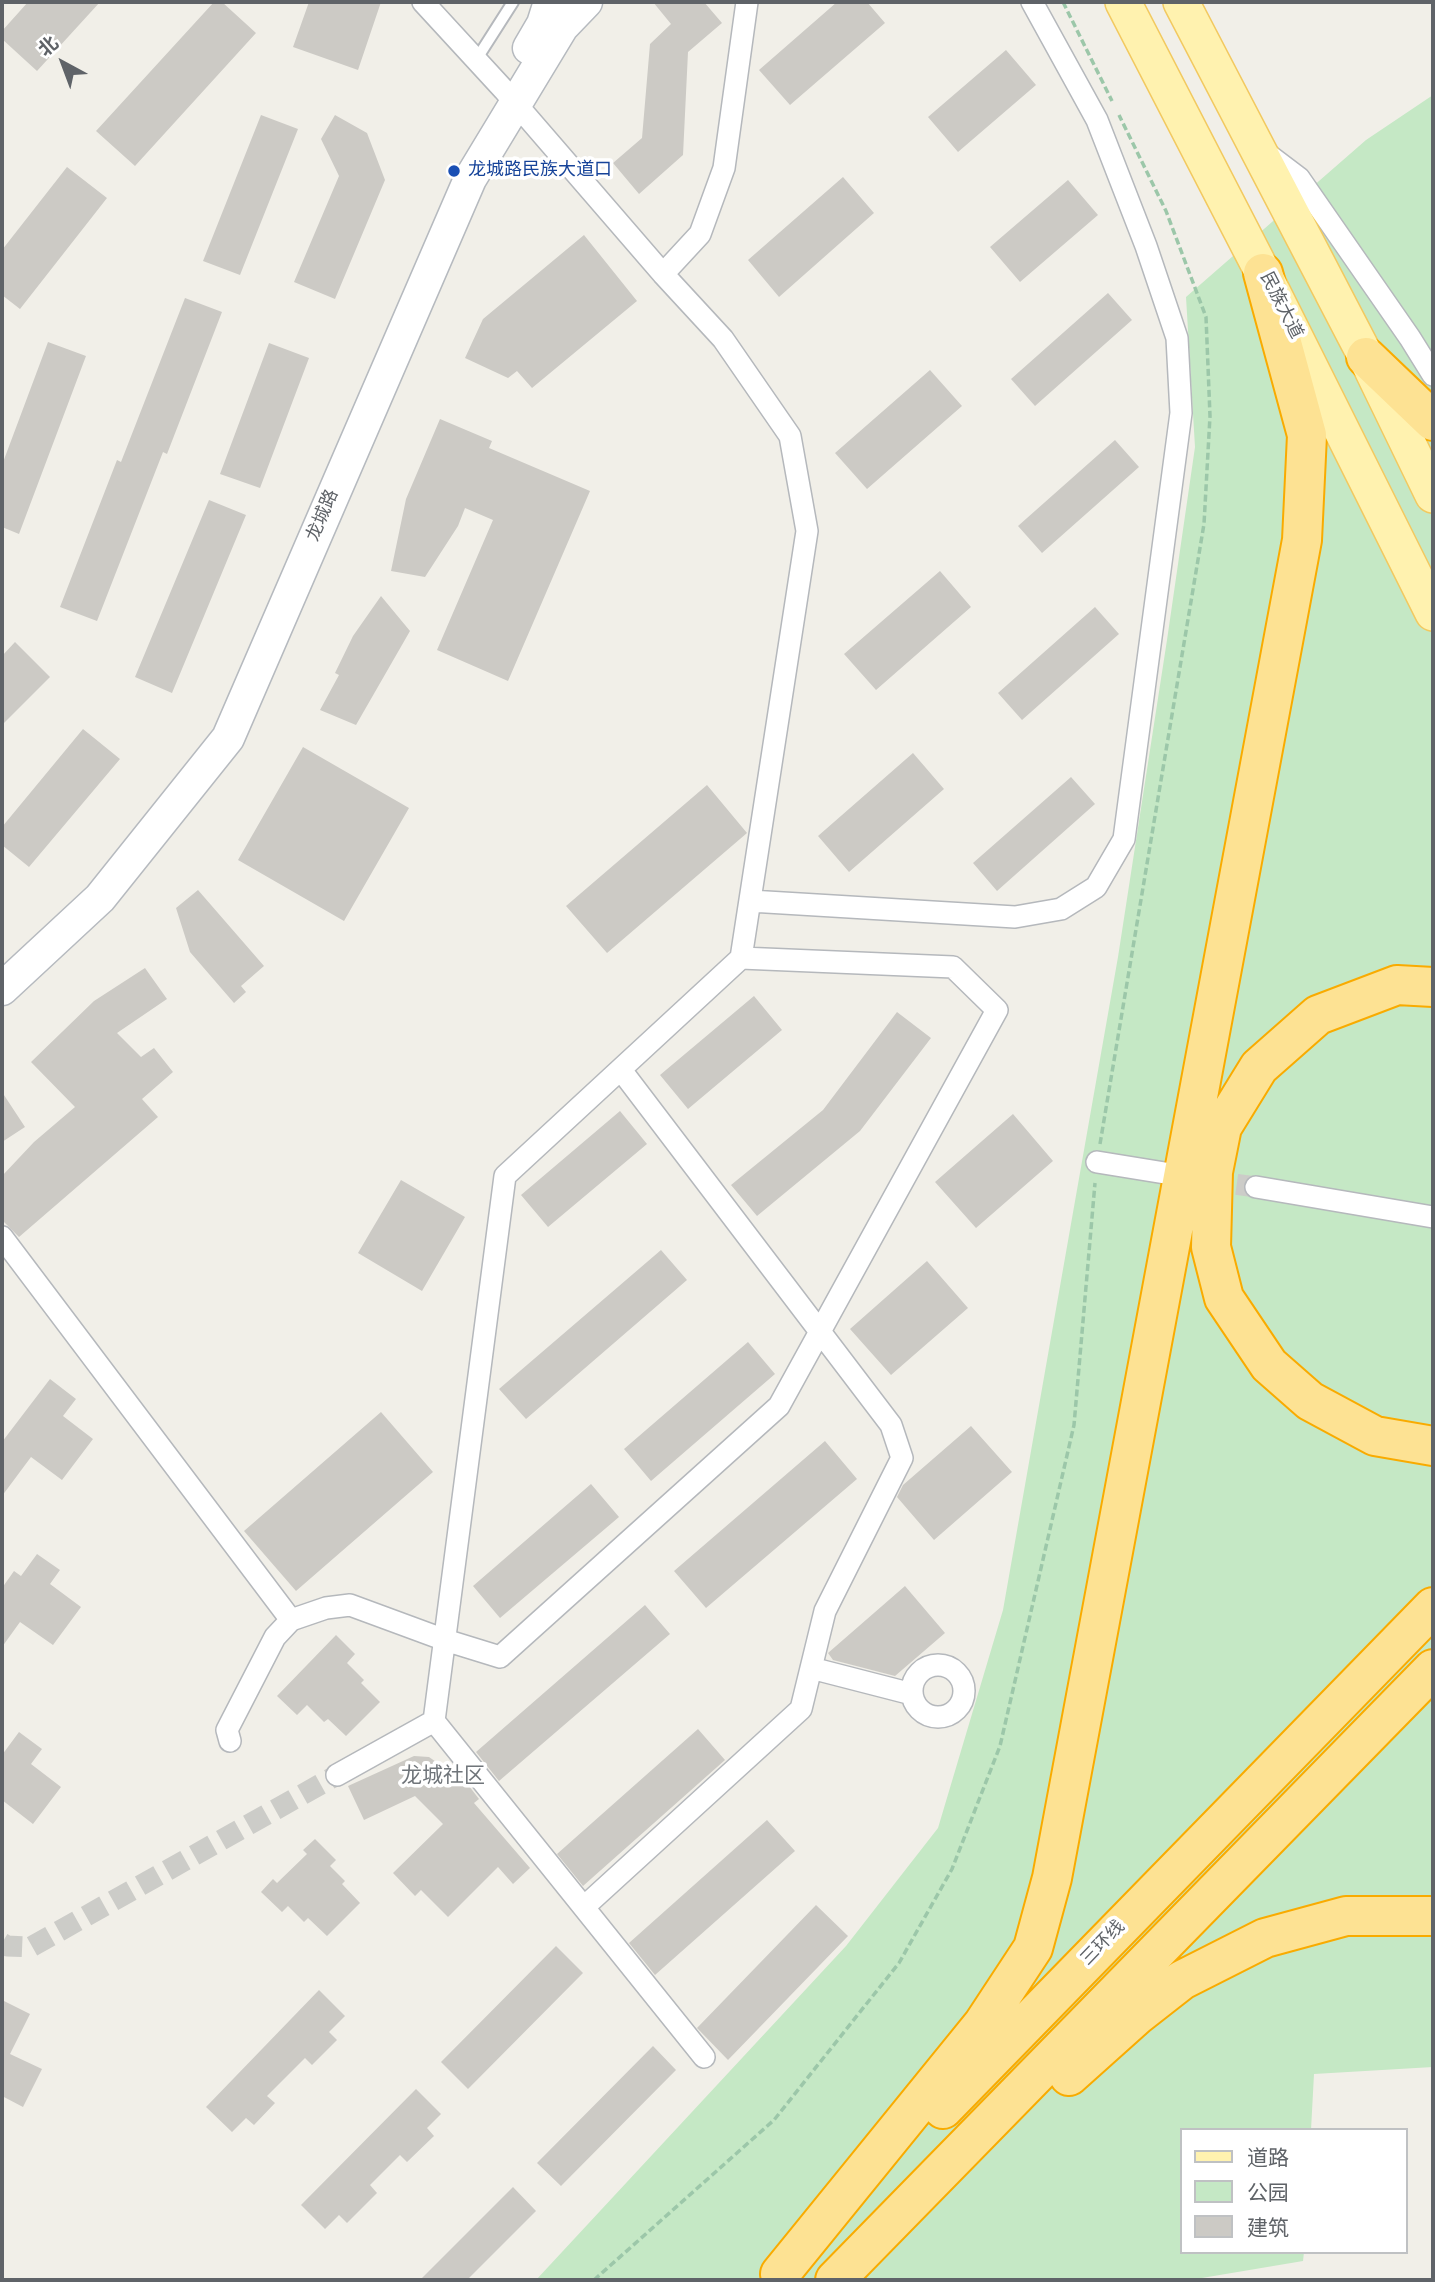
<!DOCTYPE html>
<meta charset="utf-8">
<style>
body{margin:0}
#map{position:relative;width:1435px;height:2282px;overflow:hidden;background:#f1efe8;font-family:Overpass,"Noto Sans SC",sans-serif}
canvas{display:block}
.frame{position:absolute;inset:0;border:4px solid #5f6368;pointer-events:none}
.legend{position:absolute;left:1180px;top:2128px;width:228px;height:126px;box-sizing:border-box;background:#fff;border:2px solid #bfc1c3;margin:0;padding:9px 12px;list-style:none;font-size:21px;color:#5f6368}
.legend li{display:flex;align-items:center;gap:14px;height:35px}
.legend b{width:35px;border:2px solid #bfc1c3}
.north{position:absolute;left:28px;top:28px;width:70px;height:70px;-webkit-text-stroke:5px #fff;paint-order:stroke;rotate:319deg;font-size:19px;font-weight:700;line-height:28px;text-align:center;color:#5f6368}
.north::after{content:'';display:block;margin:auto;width:24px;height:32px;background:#5f6368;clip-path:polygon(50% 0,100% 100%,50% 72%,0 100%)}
</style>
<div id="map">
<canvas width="1435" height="2282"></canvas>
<div class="frame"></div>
<ul class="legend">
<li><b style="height:9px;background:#fff2af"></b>道路</li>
<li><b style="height:19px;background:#c5e8c5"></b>公园</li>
<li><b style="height:19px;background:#cccac5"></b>建筑</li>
</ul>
<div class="north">北</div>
</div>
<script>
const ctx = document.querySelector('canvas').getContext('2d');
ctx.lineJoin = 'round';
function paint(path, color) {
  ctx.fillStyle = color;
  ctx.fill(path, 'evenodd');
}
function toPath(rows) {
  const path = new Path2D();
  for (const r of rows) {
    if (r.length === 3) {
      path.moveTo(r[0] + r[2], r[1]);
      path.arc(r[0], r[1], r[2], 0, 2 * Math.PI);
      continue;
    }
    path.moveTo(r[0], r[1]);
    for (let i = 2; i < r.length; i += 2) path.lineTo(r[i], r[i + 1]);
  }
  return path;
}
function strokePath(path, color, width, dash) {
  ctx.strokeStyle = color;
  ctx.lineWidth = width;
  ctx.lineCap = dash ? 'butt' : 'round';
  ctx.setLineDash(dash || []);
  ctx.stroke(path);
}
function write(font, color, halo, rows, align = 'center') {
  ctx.font = font + ' Overpass,"Noto Sans SC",sans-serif';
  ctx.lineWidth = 7;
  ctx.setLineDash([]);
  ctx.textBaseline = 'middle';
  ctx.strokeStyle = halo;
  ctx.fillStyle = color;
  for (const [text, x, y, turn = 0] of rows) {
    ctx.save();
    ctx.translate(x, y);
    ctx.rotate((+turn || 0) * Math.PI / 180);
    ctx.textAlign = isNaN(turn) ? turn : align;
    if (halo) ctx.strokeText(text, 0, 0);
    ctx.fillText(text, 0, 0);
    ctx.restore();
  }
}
const green = toPath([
 [1433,95,1433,2067,1314,2074,1311,2130,1181,2130,1181,2252,1304,2252,1303,2261,1190,2280,536,2280,846,1946,938,1828,1003,1610,1118,957,1167,640,1195,447,1186,297,1366,140]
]);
const building = toPath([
 [28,2,100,2,37,71,2,39,2,31],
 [214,2,222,2,256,33,135,166,96,131],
 [309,2,381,2,358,70,293,47],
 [653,2,704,2,722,23,688,52,683,155,639,194,613,163,642,138,650,44,671,24],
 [837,2,867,2,885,23,790,105,759,70],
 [1006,50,1036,85,958,152,928,117],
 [261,115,298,129,240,275,203,261],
 [335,115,367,133,385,180,335,299,294,282,339,176,321,139],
 [67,167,107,198,20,309,2,295,2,250],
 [843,177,874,213,779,297,748,260],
 [1068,180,1098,215,1020,282,990,247],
 [584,235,637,301,532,388,517,371,508,378,465,358,483,319],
 [1108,293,1132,320,1035,406,1011,379],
 [185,298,222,312,167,454,163,452,97,621,60,607,117,460,121,462],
 [48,342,86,356,19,534,2,527,2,465],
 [269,343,309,358,260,488,220,474],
 [930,370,962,406,867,489,835,453],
 [440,419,492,441,489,448,590,491,508,681,437,650,493,520,465,508,458,526,425,577,391,571,406,499],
 [1115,440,1139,467,1042,553,1018,526],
 [209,500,246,515,172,693,135,677],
 [940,571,971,607,876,690,844,654],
 [381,596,410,631,356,725,320,710,339,675,335,673,353,636],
 [1095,607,1119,634,1022,720,998,693],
 [15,642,50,677,2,725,2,656],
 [83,729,120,759,29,867,2,845,2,827],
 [303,747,409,808,344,921,238,860],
 [913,753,944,789,849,872,818,836],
 [1071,777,1095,804,997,891,973,863],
 [707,785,747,833,607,953,566,906],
 [198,890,264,966,241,986,246,992,234,1003,190,952,176,908],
 [145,968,167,999,117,1033,141,1057,154,1048,173,1072,142,1099,158,1117,19,1237,2,1220,2,1176,34,1142,75,1107,31,1062,94,1001],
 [754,996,782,1030,688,1109,660,1075],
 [897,1012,931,1038,860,1131,757,1216,731,1185,823,1110],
 [2,1092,25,1127,2,1142],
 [620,1111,647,1144,548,1227,521,1195],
 [1013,1114,1053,1161,976,1228,935,1182],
 [401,1180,465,1217,422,1291,358,1253],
 [661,1250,687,1280,526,1419,499,1389],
 [927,1261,968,1308,891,1375,850,1329],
 [748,1342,775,1374,651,1481,624,1449],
 [50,1379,76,1399,63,1416,93,1439,62,1480,31,1457,2,1496,2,1442],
 [381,1412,433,1472,296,1591,244,1531],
 [971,1426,1012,1472,934,1540,897,1497,903,1485],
 [825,1441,857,1479,706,1608,674,1571],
 [591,1484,619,1517,500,1618,473,1586],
 [37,1554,60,1570,50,1584,81,1607,53,1645,20,1622,2,1647,2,1588,14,1571,21,1576],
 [905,1586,945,1633,895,1676,833,1660,828,1653],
 [645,1605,670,1634,499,1781,476,1752],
 [336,1635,355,1654,347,1663,364,1680,361,1683,380,1702,346,1736,328,1719,324,1722,307,1705,297,1715,277,1696],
 [698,1729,725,1760,583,1886,557,1854],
 [19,1732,42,1749,31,1764,61,1787,33,1824,2,1800,2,1755],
 [414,1756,429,1757,452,1773,456,1769,479,1799,474,1803,530,1868,513,1884,498,1867,448,1917,421,1890,415,1896,393,1873,443,1824,415,1796,364,1820,348,1786],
 [767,1820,795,1851,655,1975,629,1943],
 [315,1839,336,1860,330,1866,345,1881,342,1884,360,1903,327,1936,308,1918,304,1922,288,1906,282,1912,261,1892,273,1879,277,1883,307,1854,303,1850],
 [816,1905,848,1936,728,2060,697,2028],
 [556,1946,583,1973,468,2089,441,2062],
 [319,1990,345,2016,329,2032,337,2040,312,2065,305,2058,267,2096,275,2103,254,2125,246,2118,232,2132,206,2107],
 [2,2000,30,2014,10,2054,42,2069,23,2107,2,2096],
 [653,2046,676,2070,561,2186,537,2163],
 [416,2089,441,2114,427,2128,434,2136,407,2162,400,2155,370,2185,377,2193,347,2223,339,2215,325,2229,301,2205],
 [513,2187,536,2211,467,2280,420,2280]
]);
const streetTunnel = toPath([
 [1206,1180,1256,1187],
 [2,1943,7,1946,31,1947,337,1775]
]);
const path = toPath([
 [1063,2,1112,101],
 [1100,1144,1204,524,1210,416,1206,317,1166,211,1119,115],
 [594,2280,774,2120,899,1963,952,1869,1000,1746,1074,1425,1095,1183]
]);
const lane = toPath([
 [476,60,513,2]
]);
const street = toPath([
 [1266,153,1299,178,1410,338,1433,375],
 [663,274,700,234,724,168,747,2],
 [750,901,1015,917,1061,909,1096,887,1124,839,1181,413,1177,338,1146,246,1097,120,1032,2],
 [1097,1162,1171,1174],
 [1256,1187,1433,1217],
 [2,1237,291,1620],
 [938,1691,26],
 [811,1668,912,1694],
 [434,1721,704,2057],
 [230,1741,227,1730,275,1637,291,1620,326,1608,350,1605,445,1640,500,1657,779,1406,997,1010,953,967,741,958],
 [337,1775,434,1721,505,1176,741,958,807,531,790,436,723,339,663,274,504,90,423,2],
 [584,1907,801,1709,825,1611,902,1458,891,1425,621,1070]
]);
const secondary = toPath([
 [529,48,543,24,550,2],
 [2,989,100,898,228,738,470,179,562,27,586,2]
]);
const primary = toPath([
 [1123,2,1263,273,1433,613],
 [1181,2,1366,357,1433,495]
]);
const highway = toPath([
 [1366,357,1433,421],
 [1433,987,1397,985,1318,1015,1259,1067,1222,1127,1213,1172,1211,1247,1224,1298,1269,1365,1310,1401,1375,1436,1433,1446],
 [1069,2076,1136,2016,1182,1980,1265,1938,1346,1916,1433,1916],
 [943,2109,1433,1607],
 [780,2274,983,2024,1033,1948,1052,1878,1302,540,1307,435,1263,273],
 [835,2280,1433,1669]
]);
const markers = [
 [454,171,7,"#1a4fb4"]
];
const transitNames = [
 ["龙城路民族大道口",468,171]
];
const streetNames = [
 ["民族大道",1280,306,63],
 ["龙城路",324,516,-67],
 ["三环线",1104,1944,-46]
];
const quarterNames = [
 ["龙城社区",443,1778]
];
paint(green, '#c5e8c5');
paint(building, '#cccac5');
strokePath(streetTunnel, '#ccccc8', 21, [21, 10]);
strokePath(lane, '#b5b8bc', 14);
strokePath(street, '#b5b8bc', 24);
strokePath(secondary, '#b6babf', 35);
strokePath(primary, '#f2c960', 38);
strokePath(highway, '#f9ab00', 42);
strokePath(path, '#9cc7a9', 3.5, [7, 3.5]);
strokePath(lane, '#fff', 10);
strokePath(street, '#fff', 21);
strokePath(secondary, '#fff', 32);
strokePath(primary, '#fff2af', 35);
strokePath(highway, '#fde293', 38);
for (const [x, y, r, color] of markers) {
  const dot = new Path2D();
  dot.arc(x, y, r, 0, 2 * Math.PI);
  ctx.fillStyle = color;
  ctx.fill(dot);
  strokePath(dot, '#fff', 2.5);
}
write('18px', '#164399', '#fff', transitNames, 'left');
write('18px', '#5f6368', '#fff', streetNames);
write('21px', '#70757a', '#fff', quarterNames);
</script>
